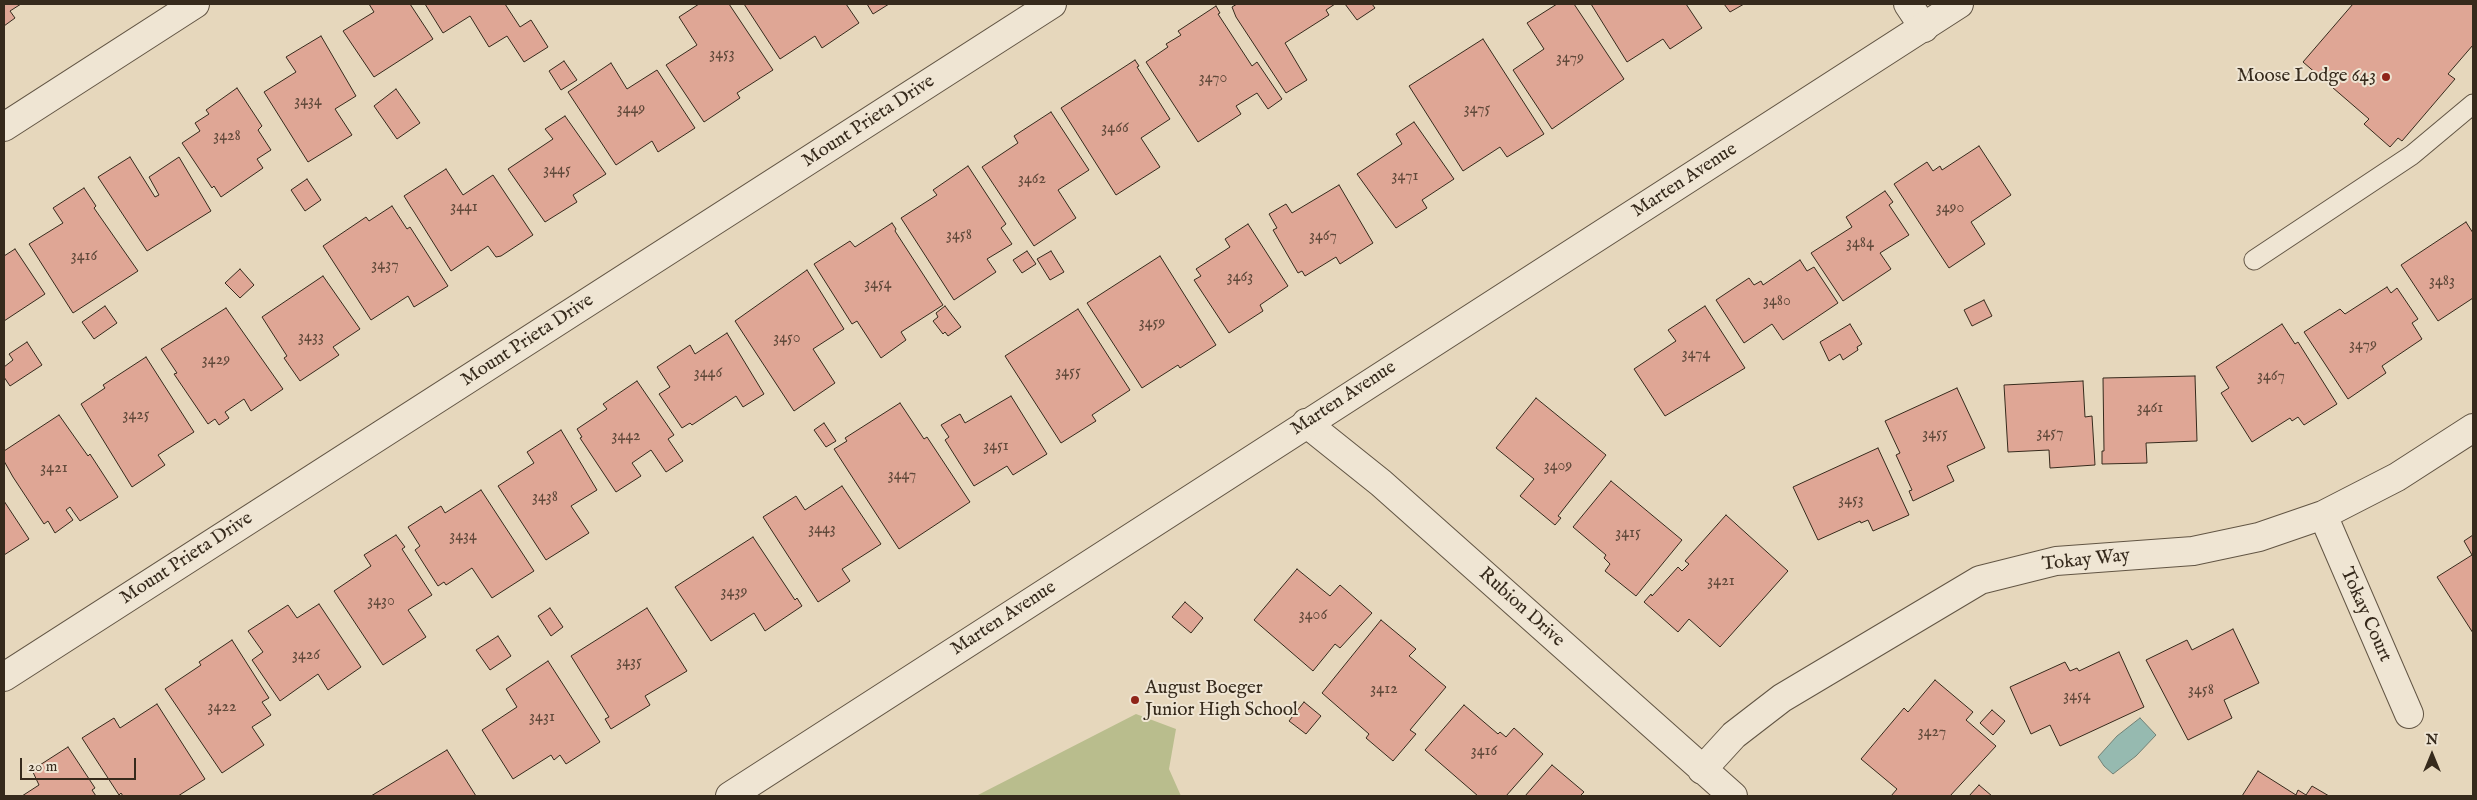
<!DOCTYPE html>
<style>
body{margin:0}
#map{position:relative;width:2477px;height:800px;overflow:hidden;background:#e6d7bc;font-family:"IM FELL English",serif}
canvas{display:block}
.frame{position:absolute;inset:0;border:5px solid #362a1c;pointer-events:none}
.north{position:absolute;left:2407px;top:730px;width:50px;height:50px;-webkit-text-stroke:4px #efe5d3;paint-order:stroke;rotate:0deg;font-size:14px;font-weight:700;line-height:20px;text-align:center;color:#362a1c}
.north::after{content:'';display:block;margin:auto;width:18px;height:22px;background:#362a1c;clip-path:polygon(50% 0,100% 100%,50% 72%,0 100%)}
.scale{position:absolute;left:20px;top:758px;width:116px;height:22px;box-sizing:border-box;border:2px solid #362a1c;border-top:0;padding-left:6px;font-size:15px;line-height:18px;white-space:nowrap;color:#362a1c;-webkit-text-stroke:4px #efe5d3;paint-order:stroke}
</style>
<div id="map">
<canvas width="2477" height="800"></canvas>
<div class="frame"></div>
<div class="north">N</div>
<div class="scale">20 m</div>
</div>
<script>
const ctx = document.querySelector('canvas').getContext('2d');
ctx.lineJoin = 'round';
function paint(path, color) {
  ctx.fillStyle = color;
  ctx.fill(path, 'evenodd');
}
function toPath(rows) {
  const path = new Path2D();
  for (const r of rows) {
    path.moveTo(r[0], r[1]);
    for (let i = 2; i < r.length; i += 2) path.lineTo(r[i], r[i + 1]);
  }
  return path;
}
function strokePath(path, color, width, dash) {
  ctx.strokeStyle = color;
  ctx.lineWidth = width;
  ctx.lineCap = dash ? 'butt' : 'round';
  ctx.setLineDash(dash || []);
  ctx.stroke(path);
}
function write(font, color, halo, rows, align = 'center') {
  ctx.font = font + ' "IM FELL English",serif';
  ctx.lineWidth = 4;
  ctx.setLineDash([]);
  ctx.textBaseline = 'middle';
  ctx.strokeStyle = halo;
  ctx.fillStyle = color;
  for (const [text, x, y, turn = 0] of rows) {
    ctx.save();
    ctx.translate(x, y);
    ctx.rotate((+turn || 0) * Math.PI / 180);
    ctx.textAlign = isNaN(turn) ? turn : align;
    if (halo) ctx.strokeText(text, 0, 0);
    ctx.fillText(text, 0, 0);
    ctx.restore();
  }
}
const green = toPath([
 [1136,714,1176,729,1169,769,1181,796,976,796]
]);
const water = toPath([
 [2140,718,2156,735,2136,756,2113,774,2104,766,2098,757,2117,736,2140,718]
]);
const building = toPath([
 [4,4,21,4,10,11,15,18,4,26,4,4],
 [369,4,410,4,433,39,374,77,343,31,374,12,369,4],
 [425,4,505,4,520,27,531,20,548,47,524,62,507,36,489,47,470,16,443,33,425,4],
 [699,4,729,4,773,70,737,93,740,98,704,122,666,65,697,45,679,17,699,4],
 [744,4,846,4,859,23,822,48,815,36,780,59,744,4],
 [867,4,889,4,873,14,867,4],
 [1237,4,1335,4,1326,10,1329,15,1285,43,1307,80,1286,93,1236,17,1232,7,1237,4],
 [1345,4,1372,4,1375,8,1357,20,1345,4],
 [1557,4,1574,4,1624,79,1552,129,1513,70,1544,49,1527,23,1557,4],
 [1591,4,1686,4,1702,28,1670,49,1663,39,1627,62,1591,4],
 [1724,4,1744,4,1730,12,1724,4],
 [2353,4,2473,4,2473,45,2448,74,2455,79,2402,141,2398,138,2390,147,2364,124,2369,119,2303,62,2353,4],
 [1216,6,1220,13,1218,14,1252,66,1257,62,1282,99,1268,109,1257,93,1236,106,1241,114,1198,142,1146,62,1168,47,1166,44,1181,35,1178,31,1216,6],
 [321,36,356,96,335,109,352,135,308,162,264,92,296,72,286,57,321,36],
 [1483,39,1544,134,1507,157,1500,147,1463,171,1409,86,1483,39],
 [1135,60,1139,66,1137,67,1170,119,1141,138,1160,167,1116,195,1061,108,1135,60],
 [564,61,577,80,561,90,549,71,564,61],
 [611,63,627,89,657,70,695,128,658,152,652,141,616,165,568,92,611,63],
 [237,88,262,126,258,130,271,150,257,159,263,168,221,197,214,186,212,188,182,143,200,131,195,123,209,114,206,110,237,88],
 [396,89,420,123,397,139,374,106,396,89],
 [1051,112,1089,170,1058,190,1076,218,1034,246,982,167,1018,143,1014,136,1051,112],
 [565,116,606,174,573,195,577,202,545,222,508,169,553,139,545,129,565,116],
 [1414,122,1454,179,1422,200,1427,208,1396,228,1357,174,1402,144,1396,134,1414,122],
 [1979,146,2011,195,1971,222,1985,244,1949,268,1894,184,1927,162,1933,171,1940,166,1942,170,1979,146],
 [130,157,155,197,159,195,149,177,179,157,211,211,147,251,98,177,130,157],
 [968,166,1006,224,1001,228,1012,244,987,259,996,272,954,300,901,218,937,195,933,190,968,166],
 [446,169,463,195,493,175,533,235,501,256,496,257,488,246,451,271,404,196,446,169],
 [307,179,321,200,305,211,291,190,307,179],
 [1339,185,1373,243,1340,264,1336,257,1305,276,1302,271,1298,273,1273,230,1277,228,1269,214,1286,204,1292,213,1339,185],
 [84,188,96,206,94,208,138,271,73,313,29,244,63,223,53,208,84,188],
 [1885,191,1893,202,1889,205,1909,235,1880,253,1891,269,1843,301,1811,253,1852,227,1846,217,1885,191],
 [392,206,407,229,410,227,448,286,414,307,408,296,371,320,323,246,366,217,369,221,392,206],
 [2466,222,2473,233,2473,298,2438,321,2401,265,2466,222],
 [892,223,896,229,895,231,943,305,901,332,906,340,881,358,857,321,852,324,814,264,850,241,855,247,892,223],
 [1248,224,1288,286,1260,305,1263,311,1229,333,1194,280,1201,276,1196,269,1230,247,1225,239,1248,224],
 [15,249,45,294,4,321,4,256,15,249],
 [1027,251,1036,264,1022,273,1013,260,1027,251],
 [1051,251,1064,272,1050,280,1037,259,1051,251],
 [1160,256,1216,345,1180,368,1178,365,1142,388,1087,303,1160,256],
 [1800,260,1807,271,1814,267,1838,303,1783,340,1772,324,1744,343,1716,300,1749,278,1754,285,1761,281,1763,285,1800,260],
 [240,269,254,285,240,298,225,283,240,269],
 [807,270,844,329,813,349,835,383,794,411,735,321,807,270],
 [323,276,360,329,333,347,339,355,300,381,284,358,287,356,262,317,323,276],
 [2387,287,2391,293,2397,288,2418,319,2412,323,2422,339,2382,366,2386,373,2348,399,2304,332,2340,309,2345,314,2387,287],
 [1984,300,1992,316,1972,326,1964,310,1984,300],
 [105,306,117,323,94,339,82,322,105,306],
 [945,306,961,327,948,336,945,332,943,334,933,321,938,317,936,313,945,306],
 [1705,306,1745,368,1665,416,1634,369,1676,341,1668,330,1705,306],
 [226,308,283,389,251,411,244,399,225,412,229,418,219,425,215,419,208,424,174,374,177,373,161,349,226,308],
 [1078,309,1130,390,1092,415,1096,421,1061,443,1005,356,1078,309],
 [1850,324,1862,344,1857,347,1858,350,1843,360,1840,354,1829,361,1820,342,1850,324],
 [2282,324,2295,344,2298,342,2337,404,2304,425,2298,417,2292,421,2290,418,2252,442,2221,393,2229,388,2216,367,2282,324],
 [727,333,764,394,743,407,736,396,692,425,690,423,682,428,659,394,670,387,657,367,690,345,695,354,727,333],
 [27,342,42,365,10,386,4,377,4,367,13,360,9,354,27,342],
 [146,357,194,432,158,455,165,465,132,487,81,404,105,388,103,385,146,357],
 [2195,376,2197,441,2146,443,2147,463,2102,464,2102,451,2104,451,2103,378,2195,376],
 [637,381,674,435,668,439,683,461,666,472,651,450,632,463,641,476,616,492,580,438,582,437,577,429,607,409,603,404,637,381],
 [2083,381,2085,417,2092,416,2095,465,2050,468,2049,450,2008,452,2004,385,2083,381],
 [1957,388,1985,448,1947,466,1954,481,1913,501,1909,491,1912,490,1896,455,1900,453,1885,421,1957,388],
 [1011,396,1047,454,1013,475,1007,466,974,486,945,440,949,437,941,425,960,414,965,423,1011,396],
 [1536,398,1606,455,1558,516,1561,518,1555,525,1520,496,1534,479,1496,448,1536,398],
 [900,403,924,439,927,437,970,502,899,549,834,449,847,441,845,438,900,403],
 [59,415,88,456,90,454,118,497,80,521,70,507,66,510,73,520,55,533,48,521,44,524,13,477,4,461,4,451,59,415],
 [824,423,836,441,826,447,814,430,824,423],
 [561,430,597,490,571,506,589,533,546,560,498,486,534,463,527,452,561,430],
 [1878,448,1909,515,1873,531,1868,520,1861,523,1860,521,1818,540,1793,487,1878,448],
 [1611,481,1682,540,1636,596,1605,571,1610,564,1604,558,1606,555,1573,527,1611,481],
 [842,486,881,544,842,569,850,581,818,602,763,517,796,496,805,510,842,486],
 [481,490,534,571,492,598,472,568,446,585,444,582,438,586,415,550,420,546,408,527,441,506,445,513,481,490],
 [4,501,29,539,4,555,4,501],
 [1726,515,1788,571,1720,647,1689,619,1678,632,1644,602,1651,594,1652,596,1678,567,1682,571,1689,564,1685,561,1726,515],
 [396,535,405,547,402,549,432,595,408,610,426,637,383,665,334,591,371,566,364,555,396,535],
 [2473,535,2473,633,2437,577,2472,555,2464,541,2473,535],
 [753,537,795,600,797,598,802,606,765,631,754,613,711,641,675,587,753,537],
 [1297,569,1330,596,1340,585,1372,613,1340,648,1335,644,1313,671,1254,620,1297,569],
 [1185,602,1203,618,1191,633,1172,617,1185,602],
 [319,604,361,667,328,690,318,674,280,701,252,660,263,652,248,631,288,605,297,618,319,604],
 [550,608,563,627,551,636,538,616,550,608],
 [647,608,687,671,645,696,650,705,611,729,605,719,609,717,571,656,647,608],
 [1381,620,1416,649,1409,656,1446,687,1410,730,1416,734,1393,761,1366,738,1369,734,1322,693,1381,620],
 [2233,629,2259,683,2224,700,2232,718,2188,740,2146,660,2187,640,2192,650,2233,629],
 [498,636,511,656,490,670,476,650,498,636],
 [232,640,269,698,262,702,271,715,252,727,264,745,222,773,165,689,201,665,199,662,232,640],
 [2119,652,2144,707,2060,746,2050,725,2031,734,2010,687,2065,662,2070,671,2077,668,2079,671,2119,652],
 [548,661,600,742,566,764,560,755,554,760,551,755,513,779,482,730,517,707,506,689,548,661],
 [1935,680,1973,712,1966,720,1996,746,1950,796,1891,796,1897,789,1861,759,1904,708,1908,712,1935,680],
 [1304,702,1321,716,1306,734,1289,721,1304,702],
 [157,704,205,779,178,796,123,796,121,793,119,795,82,738,114,718,120,728,157,704],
 [1464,705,1498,734,1500,732,1506,737,1514,728,1543,754,1506,796,1478,796,1425,750,1464,705],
 [1992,710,2005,721,1993,735,1980,723,1992,710],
 [68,747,95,788,92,790,96,796,22,796,39,785,32,770,68,747],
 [447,750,476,796,371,796,447,750],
 [1552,765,1584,792,1580,796,1525,796,1552,765],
 [2258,771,2296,795,2298,790,2306,795,2312,786,2329,796,2242,796,2258,771],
 [1979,785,1992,796,1969,796,1979,785]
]);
const service = toPath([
 [2254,260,2412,155,2473,104]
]);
const minor = toPath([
 [1908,4,1924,28],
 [4,127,195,4],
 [1306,423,1381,483,1733,796],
 [2323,515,2409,714],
 [4,677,1052,4],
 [1702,770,1734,735,1782,698,1980,580,2056,561,2193,551,2259,537,2323,515,2397,477,2473,428]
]);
const tertiary = toPath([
 [730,796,1959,4]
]);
const markers = [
 [2386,77,5,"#8f2418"],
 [1135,700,5,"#8f2418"]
];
const numberNames = [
 ["3453",722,55],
 ["3479",1570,59],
 ["3470",1213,79],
 ["3434",308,102],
 ["3449",631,110],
 ["3475",1477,110],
 ["3466",1115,129],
 ["3428",227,137],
 ["3445",557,171],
 ["3471",1405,177],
 ["3462",1032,180],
 ["3441",464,208],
 ["3490",1950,209],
 ["3458",959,236],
 ["3467",1323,237],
 ["3484",1860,244],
 ["3416",84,257],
 ["3437",385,266],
 ["3463",1240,278],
 ["3483",2442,282],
 ["3454",878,285],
 ["3480",1777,302],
 ["3459",1152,324],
 ["3433",311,338],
 ["3450",787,339],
 ["3479",2363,346],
 ["3474",1696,355],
 ["3429",216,361],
 ["3455",1068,373],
 ["3446",708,374],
 ["3467",2271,377],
 ["3461",2150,409],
 ["3425",136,416],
 ["3457",2050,434],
 ["3455",1935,435],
 ["3442",626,437],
 ["3451",996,447],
 ["3409",1558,467],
 ["3421",54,469],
 ["3447",902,476],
 ["3438",545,498],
 ["3453",1851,501],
 ["3443",822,530],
 ["3415",1628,534],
 ["3434",463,537],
 ["3421",1721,582],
 ["3439",734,593],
 ["3430",381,602],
 ["3406",1313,616],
 ["3426",306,656],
 ["3435",629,663],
 ["3412",1384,690],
 ["3458",2201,691],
 ["3454",2077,697],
 ["3422",222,708],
 ["3431",542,718],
 ["3427",1932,733],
 ["3416",1484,752]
];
const poiNames = [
 ["Moose Lodge 643",2376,77],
 ["August Boeger",1145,689,"left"],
 ["Junior High School",1145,711,"left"]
];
const streetNames = [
 ["Mount Prieta Drive",869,122,-33],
 ["Marten Avenue",1685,181,-33],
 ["Mount Prieta Drive",528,341,-33],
 ["Marten Avenue",1344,399,-33],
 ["Mount Prieta Drive",187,559,-33],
 ["Tokay Way",2086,561,-6],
 ["Rubion Drive",1521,608,42],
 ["Tokay Court",2365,615,66],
 ["Marten Avenue",1004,619,-33]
];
paint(green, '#b9bd8d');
paint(water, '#96bab0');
strokePath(water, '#708075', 1);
paint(building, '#dfa695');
strokePath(building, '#362a1c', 1);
strokePath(service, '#625544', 21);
strokePath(minor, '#625544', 30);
strokePath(tertiary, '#625544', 30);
strokePath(service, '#efe5d3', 19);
strokePath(minor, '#efe5d3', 28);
strokePath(tertiary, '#efe5d3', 28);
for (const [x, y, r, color] of markers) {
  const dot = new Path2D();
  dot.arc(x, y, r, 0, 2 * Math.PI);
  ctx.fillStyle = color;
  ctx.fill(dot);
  strokePath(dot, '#efe5d3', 2);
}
write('16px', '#60493a', null, numberNames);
write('19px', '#362a1c', '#efe5d3', poiNames, 'right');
write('19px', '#362a1c', '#efe5d3', streetNames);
</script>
